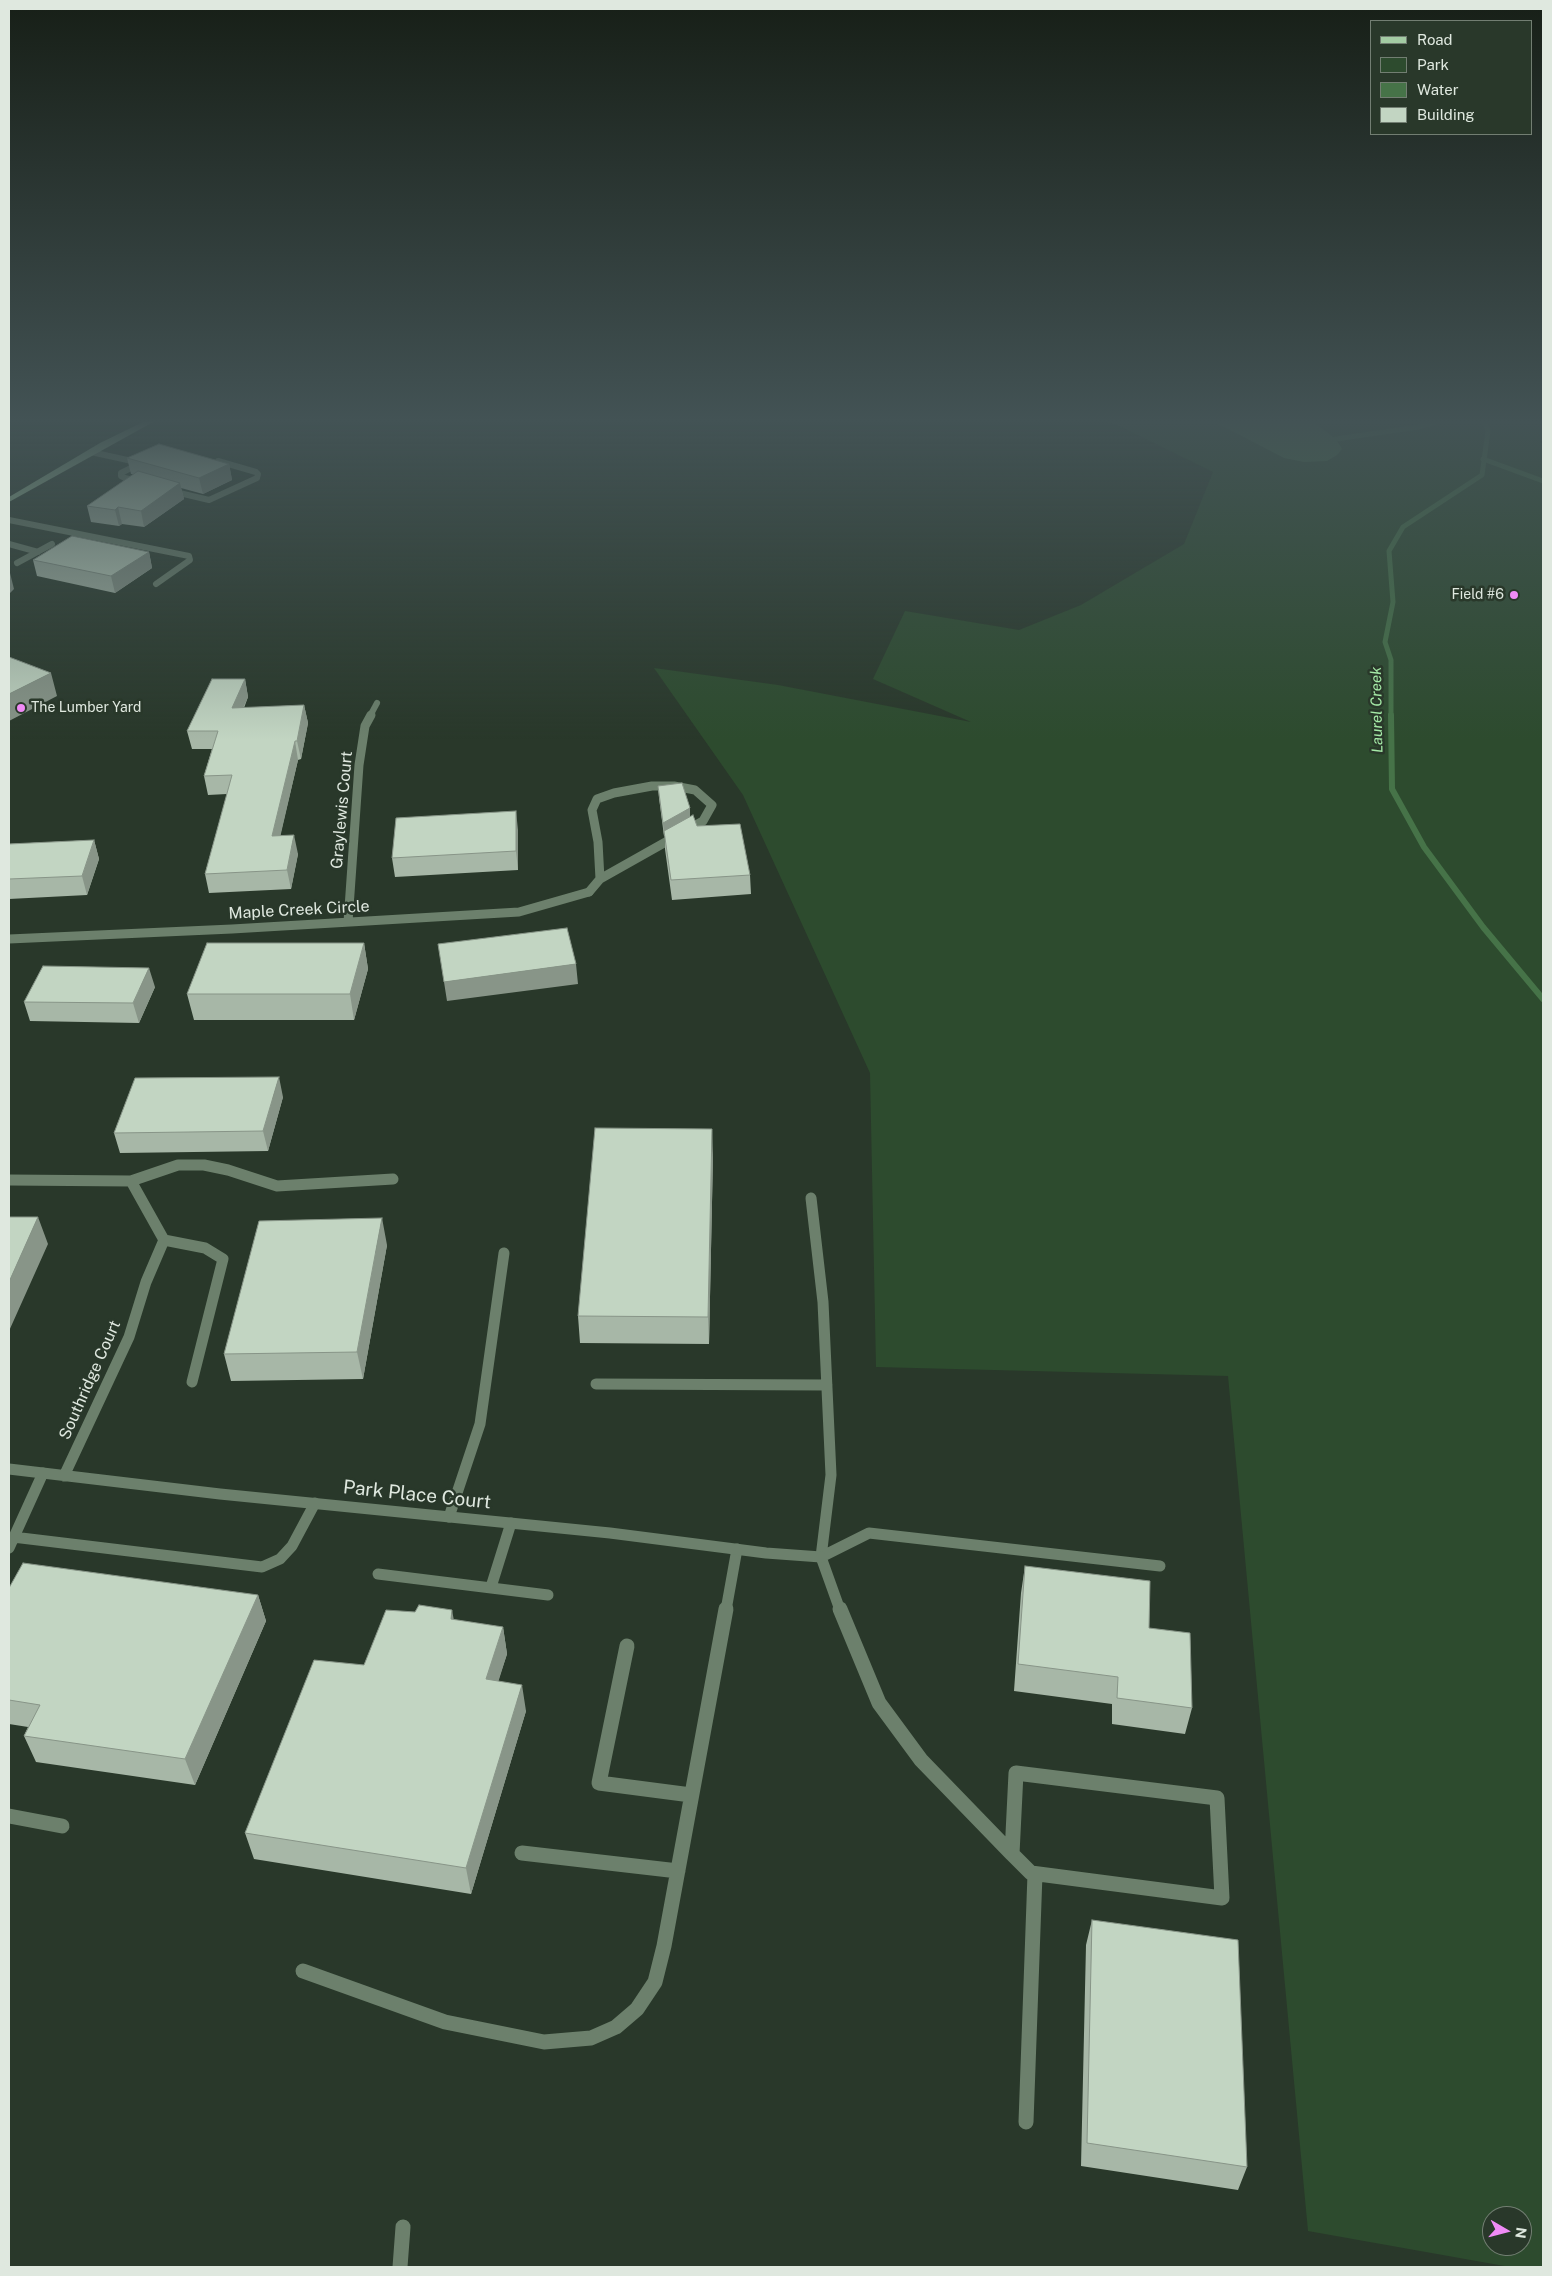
<!DOCTYPE html>
<style>
body{margin:0}
#map{position:relative;width:1552px;height:2276px;overflow:hidden;background:#29382a;font-family:"Public Sans",sans-serif}
canvas{display:block}
.frame{position:absolute;inset:0;border:10px solid #dfe8df;pointer-events:none}
.legend{position:absolute;left:1370px;top:20px;width:162px;height:115px;box-sizing:border-box;background:#29382a;border:1px solid #727e72;margin:0;padding:6px 9px;list-style:none;font-size:15px;color:#dfe8df}
.legend li{display:flex;align-items:center;gap:10px;height:25px}
.legend b{width:25px;border:1px solid #727e72}
.north{position:absolute;left:1482px;top:2206px;width:50px;height:50px;box-sizing:border-box;background:#29382a;border:1px solid #727e72;border-radius:50%;rotate:98deg;font-size:14px;font-weight:700;line-height:20px;text-align:center;color:#dfe8df}
.north::after{content:'';display:block;margin:auto;width:18px;height:22px;background:#f08bf6;clip-path:polygon(50% 0,100% 100%,50% 72%,0 100%)}
</style>
<div id="map">
<canvas width="1552" height="2276"></canvas>
<div class="frame"></div>
<ul class="legend">
<li><b style="height:6px;background:#a3cba3"></b>Road</li>
<li><b style="height:14px;background:#2d4b2e"></b>Park</li>
<li><b style="height:14px;background:#467348"></b>Water</li>
<li><b style="height:14px;background:#c2d5c2"></b>Building</li>
</ul>
<div class="north">N</div>
</div>
<script>
const ctx = document.querySelector('canvas').getContext('2d');
ctx.lineJoin = 'round';
function paint(path, color) {
  ctx.fillStyle = color;
  ctx.fill(path, 'evenodd');
}
function toPath(rows) {
  const path = new Path2D();
  for (const r of rows) {
    path.moveTo(r[0], r[1]);
    for (let i = 2; i < r.length; i += 2) path.lineTo(r[i], r[i + 1]);
  }
  return path;
}
function strokePath(path, color, width, dash) {
  ctx.strokeStyle = color;
  ctx.lineWidth = width;
  ctx.lineCap = dash ? 'butt' : 'round';
  ctx.setLineDash(dash || []);
  ctx.stroke(path);
}
function write(font, color, halo, rows, align = 'center') {
  ctx.font = font + ' "Public Sans",sans-serif';
  ctx.lineWidth = 5;
  ctx.setLineDash([]);
  ctx.textBaseline = 'middle';
  ctx.strokeStyle = halo;
  ctx.fillStyle = color;
  for (const [text, x, y, turn = 0] of rows) {
    ctx.save();
    ctx.translate(x, y);
    ctx.rotate((+turn || 0) * Math.PI / 180);
    ctx.textAlign = isNaN(turn) ? turn : align;
    if (halo) ctx.strokeText(text, 0, 0);
    ctx.fillText(text, 0, 0);
    ctx.restore();
  }
}
const green = toPath([
 [1104,421,1543,421,1543,439,1540,442,1543,444,1543,2267,1510,2267,1308,2231,1228,1376,876,1367,870,1073,743,795,654,668,778,685,971,722,873,679,905,611,1019,630,1081,605,1184,544,1213,472,1115,424],
 [1492,2216,1522,2216,1522,2246,1492,2246]
]);
const water = toPath([
 [1213,421,1312,421,1336,439,1342,449,1337,455,1327,461,1304,462,1284,458]
]);
const streamFar1 = toPath([
 [1336,439,1418,427,1439,421],
 [1483,459,1543,481],
 [1391,716,1391,660,1385,642,1393,602,1389,551,1403,527,1482,475,1488,431,1485,421]
]);
const stream = toPath([
 [1391,715,1392,789,1424,847,1483,927,1543,999]
]);
const laneFar3 = toPath([
 [91,452,141,463,121,473,121,476,125,478,140,482],
 [171,491,209,500,257,478,258,474,256,472,218,461],
 [9,520,189,556,190,560,156,584],
 [9,544,38,552],
 [17,563,52,544]
]);
const laneFar2 = toPath([
 [652,786,674,786,695,790,712,805,703,821,600,879,598,842,592,810,597,799,614,793,652,786],
 [589,892,600,879]
]);
const laneFar1 = toPath([
 [9,1180,131,1181],
 [811,1198,823,1302,831,1475,821,1557,840,1610],
 [192,1382,223,1259,205,1248,164,1240,131,1181,178,1165,204,1165,228,1170,277,1186,393,1179],
 [596,1384,827,1385],
 [449,1517,480,1424,504,1253],
 [13,1537,262,1567,280,1559,292,1546,315,1503],
 [9,1548,43,1473],
 [821,1557,869,1533,1160,1566],
 [378,1574,548,1595],
 [491,1587,511,1523],
 [726,1610,737,1549]
]);
const lane = toPath([
 [840,1609,879,1703,921,1760,1012,1854],
 [627,1646,599,1783,691,1795],
 [1016,1773,1217,1798,1222,1898,1031,1873,1012,1854,1016,1773],
 [9,1816,62,1826],
 [522,1853,678,1871],
 [303,1971,445,2022,544,2042,591,2038,616,2027,637,2009,655,1982,664,1946,726,1609],
 [1026,2122,1035,1874]
]);
const streetFar3 = toPath([
 [370,716,377,703]
]);
const streetFar2 = toPath([
 [348,922,359,765,365,726,371,715],
 [9,939,232,929,519,912,589,892]
]);
const streetFar1 = toPath([
 [9,1469,220,1494,610,1533,766,1553,821,1557],
 [64,1476,129,1337,146,1282,164,1240]
]);
const street = toPath([
 [400,2267,403,2227]
]);
const primary = toPath([
 [145,421,155,421,9,502,9,497,100,443,145,421]
]);
const wall = toPath([
 [127,458,229,464,232,480,203,494,181,488,184,499,144,527,122,524,119,526,91,522,87,506,134,474,131,474],
 [149,552,152,568,115,593,37,576,33,560],
 [245,679,248,697,244,708,304,705,308,723,301,759,298,760,280,836,298,854,291,889,209,893,205,874,227,794,208,795,204,776,212,749,192,749,187,731],
 [658,786,690,816,697,826,750,875,751,894,672,900,665,849,665,835,664,836,659,798],
 [518,830,518,870,395,877,392,858],
 [94,840,99,859,87,895,9,899,9,844],
 [364,943,368,969,354,1020,194,1020,187,994],
 [155,987,139,1023,30,1021,24,1002],
 [283,1097,268,1151,120,1153,114,1133],
 [713,1155,709,1344,580,1343,578,1316],
 [387,1245,363,1379,231,1381,224,1354],
 [1025,1566,1149,1628,1192,1708,1185,1734,1112,1724,1112,1704,1014,1691,1021,1593],
 [9,1588,258,1595,266,1621,195,1785,36,1762,24,1736,28,1727,9,1724],
 [415,1612,454,1620,503,1627,507,1654,498,1681,526,1711,471,1894,254,1859,245,1833,364,1665],
 [1092,1920,1247,2167,1238,2190,1081,2166,1086,1945]
]);
const shadedWall = toPath([
 [229,464,232,480,203,494,199,478],
 [180,483,184,499,144,527,141,511],
 [118,507,122,524,119,526,115,510],
 [149,552,152,568,115,593,111,576],
 [9,573,10,573,14,589,9,594],
 [51,673,57,696,9,721,9,694],
 [245,679,248,697,235,726,232,708],
 [304,705,308,723,301,759,297,741],
 [295,741,298,760,276,855,272,836],
 [690,808,690,821,664,831,665,835,664,836,663,823],
 [516,811,518,830,518,870,516,851],
 [294,835,298,854,291,889,287,870],
 [94,840,99,859,87,895,82,876],
 [364,943,368,969,354,1020,350,994],
 [576,964,578,984,447,1001,444,982],
 [149,968,155,987,139,1023,133,1003],
 [279,1077,283,1097,268,1151,263,1131],
 [712,1129,713,1155,709,1344,708,1317],
 [38,1217,48,1244,9,1331,9,1282],
 [382,1218,387,1245,363,1379,357,1352],
 [258,1595,266,1621,195,1785,185,1759],
 [452,1610,457,1637,451,1619],
 [503,1627,507,1654,491,1705,486,1679],
 [522,1685,526,1711,471,1894,466,1868]
]);
const building = toPath([
 [159,444,229,464,199,478,127,458,159,444],
 [138,471,180,483,141,511,118,507,115,510,87,506,138,471],
 [72,536,149,552,111,576,33,560,72,536],
 [9,657,51,673,9,694,9,657],
 [212,679,245,679,232,708,304,705,297,741,295,741,272,836,294,835,287,870,205,874,232,775,204,776,218,731,187,731,212,679],
 [682,783,690,808,663,823,658,786,682,783],
 [516,811,516,851,392,858,396,818,516,811],
 [693,815,697,826,740,824,750,875,671,880,664,831,693,815],
 [94,840,82,876,9,879,9,844,94,840],
 [567,928,576,964,444,982,438,944,567,928],
 [207,943,364,943,350,994,187,994,207,943],
 [43,966,149,968,133,1003,24,1002,43,966],
 [279,1077,263,1131,114,1133,135,1078,279,1077],
 [595,1128,712,1129,708,1317,578,1316,595,1128],
 [9,1217,38,1217,9,1282,9,1217],
 [382,1218,357,1352,224,1354,259,1221,382,1218],
 [23,1563,258,1595,185,1759,24,1736,40,1705,9,1700,9,1588,23,1563],
 [1025,1566,1150,1581,1149,1628,1190,1633,1192,1708,1117,1698,1118,1677,1018,1664,1025,1566],
 [419,1605,452,1610,451,1619,503,1627,486,1679,522,1685,466,1868,245,1833,314,1660,364,1665,386,1610,415,1612,419,1605],
 [1092,1920,1238,1940,1247,2167,1087,2143,1092,1920]
]);
const markers = [
 [1514,595,5,"#f08bf6"],
 [21,708,5,"#f08bf6"]
];
const farPoinames = [
 ["Field #6",1504,595],
 ["The Lumber Yard",31,708,"left"]
];
const farWaternames = [
 ["Laurel Creek",1377,710,-91]
];
const streetNames = [
 ["Graylewis Court",342,810,-85],
 ["Maple Creek Circle",299,910,-3],
 ["Southridge Court",90,1380,-66]
];
const nearStreetnames = [
 ["Park Place Court",417,1495,6]
];
paint(green, '#2d4b2e');
paint(water, '#467348');
strokePath(streamFar1, '#467348', 5);
strokePath(stream, '#467348', 6);
strokePath(laneFar3, '#6c806c', 6);
strokePath(laneFar2, '#6c806c', 9);
strokePath(laneFar1, '#6c806c', 11);
strokePath(lane, '#6c806c', 15);
strokePath(streetFar3, '#6c806c', 6);
strokePath(streetFar2, '#6c806c', 9);
strokePath(streetFar1, '#6c806c', 11);
strokePath(street, '#6c806c', 15);
paint(primary, '#a3cba3');
paint(wall, '#a7b7a7');
paint(shadedWall, '#889588');
paint(building, '#c2d5c2');
strokePath(building, '#889588', 1);
const sky = ctx.createLinearGradient(0, 0, 0, 740);
sky.addColorStop(0, '#171f17');
sky.addColorStop(0.57, '#435355');
sky.addColorStop(1, '#43535500');
ctx.fillStyle = sky;
ctx.fillRect(0, 0, 1552, 740);
for (const [x, y, r, color] of markers) {
  const dot = new Path2D();
  dot.arc(x, y, r, 0, 2 * Math.PI);
  ctx.fillStyle = color;
  ctx.fill(dot);
  strokePath(dot, '#29382a', 2);
}
write('14px', '#dfe8df', '#29382a', farPoinames, 'right');
write('italic 15px', '#a5eaa7', '#29382a', farWaternames);
write('16px', '#dfe8df', '#29382a', streetNames);
write('19px', '#dfe8df', '#29382a', nearStreetnames);
</script>
